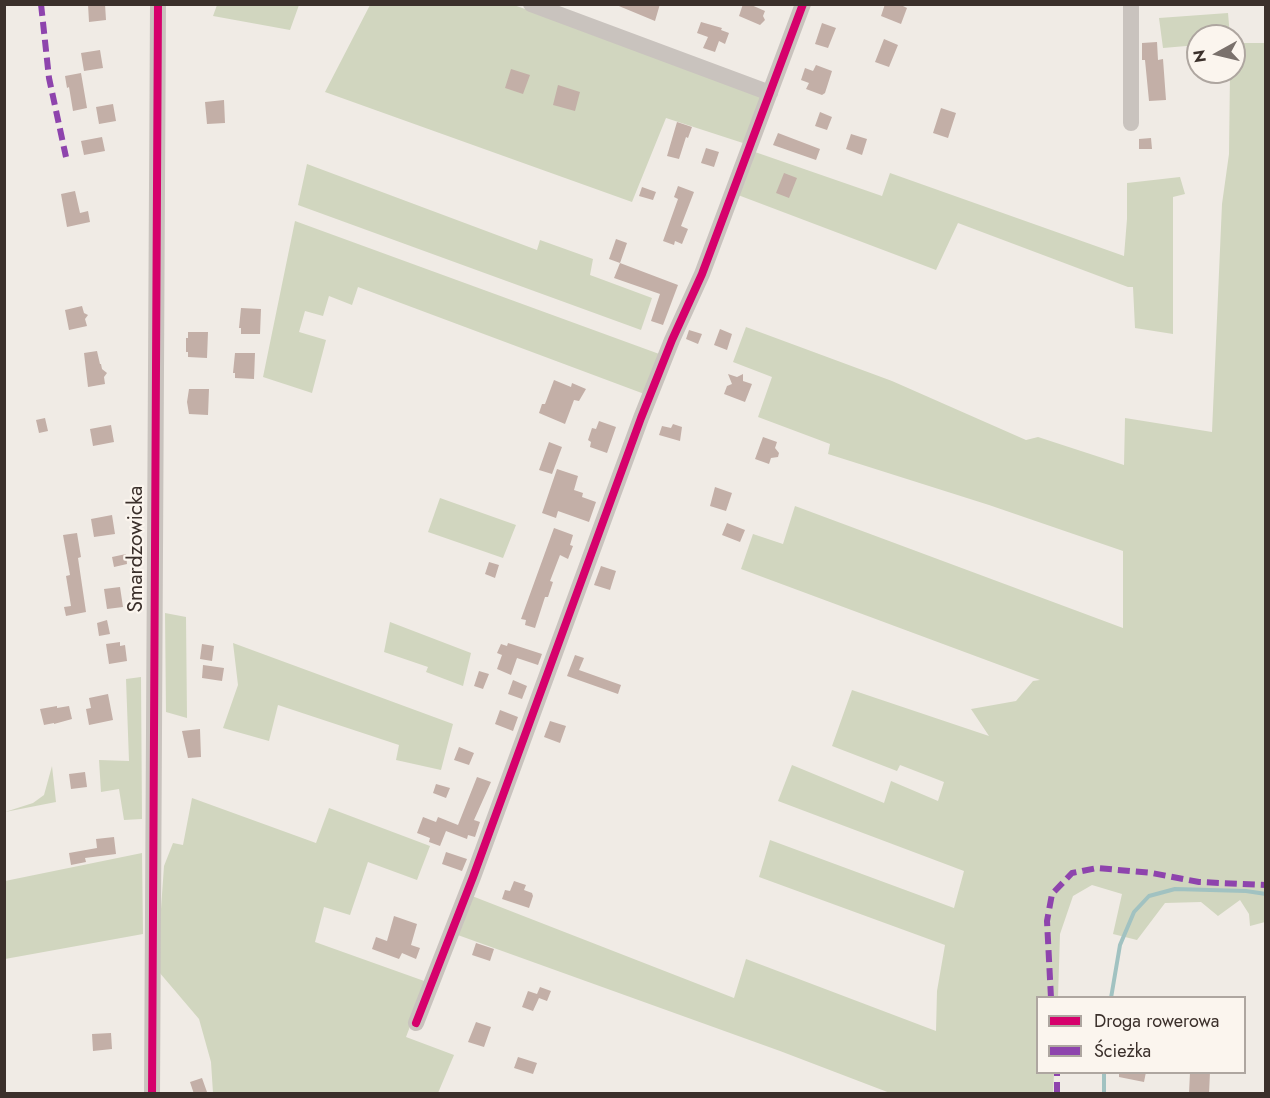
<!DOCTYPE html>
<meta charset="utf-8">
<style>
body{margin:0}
#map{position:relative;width:1270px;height:1098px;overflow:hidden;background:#f0ebe5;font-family:Jost,sans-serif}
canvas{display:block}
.frame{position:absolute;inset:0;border:6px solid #3b302b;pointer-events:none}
.legend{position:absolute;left:1036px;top:996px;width:210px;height:78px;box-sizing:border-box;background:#fbf5ee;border:2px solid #aea6a0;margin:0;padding:8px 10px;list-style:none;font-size:18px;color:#3b302b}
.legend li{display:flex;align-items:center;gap:12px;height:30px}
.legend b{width:30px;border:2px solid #aea6a0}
.north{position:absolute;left:1186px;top:24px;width:60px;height:60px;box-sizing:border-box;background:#fbf5ee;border:2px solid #aea6a0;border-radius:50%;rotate:262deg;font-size:16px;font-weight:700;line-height:24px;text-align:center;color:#3b302b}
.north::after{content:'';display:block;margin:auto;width:21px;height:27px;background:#7a716c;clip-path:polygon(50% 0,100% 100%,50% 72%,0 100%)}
</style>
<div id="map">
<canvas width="1270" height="1098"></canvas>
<div class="frame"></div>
<ul class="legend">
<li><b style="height:8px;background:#d6006c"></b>Droga rowerowa</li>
<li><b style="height:8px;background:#8e44ad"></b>Ścieżka</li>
</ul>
<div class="north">N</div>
</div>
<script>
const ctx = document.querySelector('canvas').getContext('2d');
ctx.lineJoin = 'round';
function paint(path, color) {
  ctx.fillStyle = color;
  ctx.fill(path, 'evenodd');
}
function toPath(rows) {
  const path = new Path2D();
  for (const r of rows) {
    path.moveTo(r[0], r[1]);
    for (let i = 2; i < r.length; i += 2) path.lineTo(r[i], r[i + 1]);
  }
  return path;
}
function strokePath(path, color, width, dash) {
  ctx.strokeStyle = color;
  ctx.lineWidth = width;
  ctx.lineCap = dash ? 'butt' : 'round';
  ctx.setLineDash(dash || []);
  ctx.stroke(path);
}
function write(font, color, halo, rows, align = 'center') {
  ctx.font = font + ' Jost,sans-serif';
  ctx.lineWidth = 4.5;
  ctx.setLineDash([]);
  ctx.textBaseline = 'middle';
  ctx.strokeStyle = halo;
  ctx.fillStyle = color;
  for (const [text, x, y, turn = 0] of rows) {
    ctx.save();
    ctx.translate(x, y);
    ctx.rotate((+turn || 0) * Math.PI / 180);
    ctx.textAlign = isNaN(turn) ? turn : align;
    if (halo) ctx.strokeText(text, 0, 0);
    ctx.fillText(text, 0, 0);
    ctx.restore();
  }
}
const green = toPath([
 [511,4,763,94,746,144,666,118,632,202,325,92,370,5],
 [217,5,217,4,299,5,290,30,213,16],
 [1228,13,1230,36,1198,36,1198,45,1163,48,1159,18],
 [1234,43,1265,43,1265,922,1250,926,1249,914,1240,900,1218,916,1201,902,1165,903,1137,940,1113,934,1122,894,1092,885,1073,896,1060,934,1058,997,1038,998,1038,1072,1054,1073,1053,1094,890,1093,780,1051,455,934,472,896,734,998,746,959,936,1031,937,991,945,945,759,877,770,840,954,908,964,871,778,801,792,765,884,803,891,781,938,801,944,782,900,765,897,771,832,746,852,690,989,736,971,709,1016,701,1033,681,1040,680,741,569,753,534,783,544,795,506,1123,628,1123,551,989,505,828,454,830,444,758,417,772,377,733,362,746,327,892,381,1026,440,1038,437,1124,465,1125,418,1212,432,1222,204,1229,154,1230,72,1234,72],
 [755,152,882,196,890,173,1124,256,1127,219,1127,183,1180,177,1185,194,1173,197,1173,334,1135,328,1133,287,1128,287,958,223,936,270,738,195],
 [307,164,537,250,540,240,593,259,590,275,652,298,641,330,298,205],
 [295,221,662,355,647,395,358,287,352,305,329,296,323,316,305,311,299,332,326,340,312,393,263,377],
 [440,498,516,525,503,558,428,532],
 [165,613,186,617,187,718,166,712],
 [390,622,471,653,463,686,426,672,428,667,384,652],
 [233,643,453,724,441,770,396,760,399,745,278,705,269,741,223,728,238,685],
 [141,677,142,819,124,820,119,789,101,792,99,760,129,761,126,679],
 [52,766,56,802,5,812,33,803,44,795],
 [192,798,316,843,329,808,430,846,417,880,368,862,350,915,324,907,315,942,427,982,406,1037,454,1055,438,1093,213,1093,211,1062,199,1019,159,972,160,923,164,866,173,843,183,845],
 [142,853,143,934,5,959,5,881]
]);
const stream = toPath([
 [1111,998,1120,945,1134,912,1149,896,1175,889,1246,891,1266,894],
 [1104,1072,1104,1094]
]);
const building = toPath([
 [88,4,105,4,106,20,89,22],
 [614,4,660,4,655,21],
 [743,4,749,4,765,11,763,16,765,20,760,25,739,16],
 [885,4,899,4,907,8,901,24,881,16],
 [701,22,722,28,721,30,729,33,725,44,719,41,715,52,703,48,708,37,697,33],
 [822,23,836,28,828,48,815,44],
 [884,39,898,45,889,67,875,62],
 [1157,42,1158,60,1163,59,1166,100,1149,101,1145,60,1142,60,1142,43],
 [100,50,103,68,84,71,81,53],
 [816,65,832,71,825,93,822,95,806,89,809,83,801,80,805,68,813,71],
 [511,69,530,75,523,94,505,88],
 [81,73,87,108,73,111,69,87,67,88,65,76],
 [558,85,580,92,575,111,553,105],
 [224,100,225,123,207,124,205,102],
 [113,104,116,121,99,124,96,107],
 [941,108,956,113,948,138,933,133],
 [820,112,832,117,827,130,815,126],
 [677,122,692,127,688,138,686,137,679,159,667,156],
 [778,133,820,149,816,160,773,145],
 [851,134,867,139,862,155,846,149],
 [102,137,105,151,84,155,81,141],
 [1151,138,1152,149,1139,149,1139,139],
 [706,148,719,152,714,167,701,163],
 [784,173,797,178,789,198,776,193],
 [678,186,694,192,681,226,688,229,682,244,675,241,674,245,663,241,678,199,674,197],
 [642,187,656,192,653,200,639,196],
 [75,191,80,213,88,211,90,222,67,227,61,194],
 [616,239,627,243,620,263,678,285,663,325,651,321,660,294,614,278,620,263,609,259],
 [82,306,84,313,88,315,85,319,87,326,69,330,65,310],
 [241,308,261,309,260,334,241,334,241,328,239,328],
 [720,329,732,334,727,350,714,345],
 [689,330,702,334,698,344,686,339],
 [188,332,208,332,207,358,188,357,188,352,186,352,186,338,188,338],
 [97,351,100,364,101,364,102,369,107,373,104,377,105,384,88,387,84,353],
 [235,353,255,353,254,379,235,378,235,373,233,373],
 [728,374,737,377,743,374,743,381,752,384,745,402,724,394,727,386,732,384],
 [554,380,571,387,572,383,586,389,579,401,574,400,565,424,539,413,542,404,545,404],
 [189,389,209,389,208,415,189,414,187,402],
 [45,418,48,431,39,433,36,420],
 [599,421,616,427,607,453,590,447,591,442,588,440,592,428,596,429],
 [673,424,682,427,680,441,659,435,662,426,671,428],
 [111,425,114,442,93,446,90,429],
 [763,437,777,442,775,448,779,453,778,457,771,458,769,464,755,459],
 [549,442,562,447,552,474,539,470],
 [557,469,578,476,574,490,583,493,582,497,596,502,589,522,558,511,556,518,542,513],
 [715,487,732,493,726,511,710,506],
 [112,515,115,534,94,537,91,519],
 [727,523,745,530,740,542,722,535],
 [554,528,573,535,570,545,573,546,568,559,560,555,550,581,553,582,548,597,545,597,535,628,525,625,526,620,521,619],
 [77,533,81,557,78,558,86,612,66,616,64,607,71,606,66,576,70,575,63,535],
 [126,554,127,564,114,567,112,557],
 [489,562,499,565,495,578,485,574],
 [601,566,616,571,610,590,594,585],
 [120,587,123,607,107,609,104,589],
 [107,620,110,634,99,636,97,623],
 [120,642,120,646,125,645,127,661,109,664,106,644],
 [508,643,542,654,538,665,517,658,511,675,497,669,502,655,497,653,501,644,507,646],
 [202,644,214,646,212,661,200,659],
 [575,655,584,658,579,670,621,685,618,694,567,676],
 [203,665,224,668,222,681,202,678],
 [479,671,489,674,483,689,474,686],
 [513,680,527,686,522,699,508,694],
 [108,694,113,720,89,725,86,709,91,708,89,698],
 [57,706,57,708,69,706,72,719,54,724,54,723,44,725,40,709],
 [500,710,518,717,513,731,495,724],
 [550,721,566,726,560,743,544,737],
 [200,729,201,757,188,758,182,731],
 [459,747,474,753,469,765,454,760],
 [85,772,87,787,71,789,69,774],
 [477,777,491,782,474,820,480,822,475,837,468,835,467,839,446,831,440,846,429,842,430,838,417,833,423,817,436,822,438,817,458,825],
 [436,784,450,788,446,798,433,793],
 [114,837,116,854,85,858,86,862,71,865,69,853,97,848,96,839],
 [446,852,467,859,462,871,442,864],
 [514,881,526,885,524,890,532,893,533,896,529,908,502,899,505,890,510,891],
 [394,916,417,924,411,945,420,948,416,959,402,953,399,959,372,949,376,937,387,941],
 [476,943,494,949,490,961,472,955],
 [540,987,551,991,547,1001,539,998,533,1011,522,1007,528,991,537,994],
 [476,1022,491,1027,484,1047,468,1042],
 [111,1033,112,1049,93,1051,92,1034],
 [518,1057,537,1063,533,1074,514,1068],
 [1119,1072,1146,1072,1144,1082,1119,1077],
 [1190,1072,1210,1072,1209,1094,1189,1094],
 [202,1078,207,1092,194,1094,190,1082]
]);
const minor = toPath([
 [531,4,770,93],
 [1131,123,1131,4],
 [416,1023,473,877,641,418,672,340,702,274,803,4],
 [152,1094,158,4]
]);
const quiet = toPath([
 [41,4,49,78,66,157],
 [1051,998,1047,921,1052,894,1072,873,1097,868,1152,873,1199,882,1266,885],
 [1057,1094,1057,1072]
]);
const cycleway = toPath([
 [416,1023,473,877,641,418,672,340,702,274,803,4],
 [152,1094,158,4]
]);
const streetNames = [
 ["Smardzowicka",137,549,-90]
];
paint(green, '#d1d6bf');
strokePath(stream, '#a1c2c1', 4);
paint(building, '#c3afa7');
strokePath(minor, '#c9c3be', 16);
strokePath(quiet, '#8e44ad', 6, [12, 6]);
strokePath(cycleway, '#d6006c', 8);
write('21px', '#3b302b', '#fbf5ee', streetNames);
</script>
